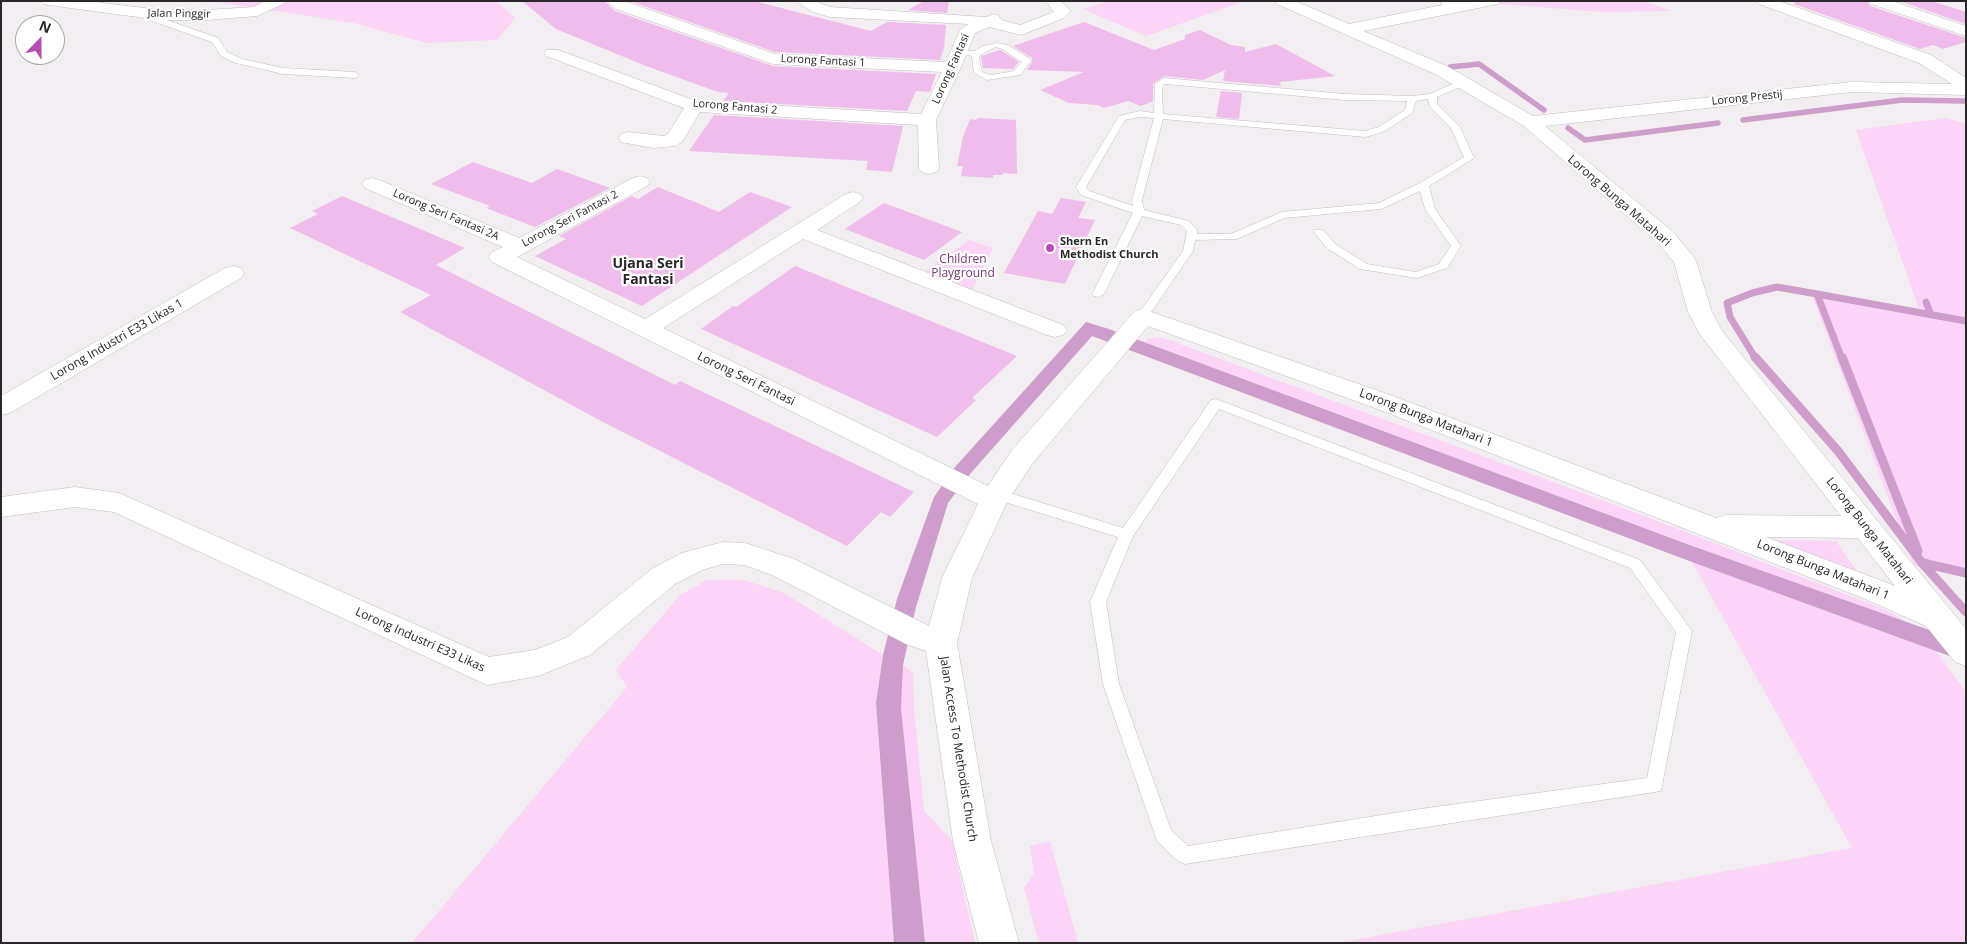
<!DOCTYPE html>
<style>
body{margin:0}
#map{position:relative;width:1967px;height:944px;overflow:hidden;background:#f2eef1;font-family:"Open Sans",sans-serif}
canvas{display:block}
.frame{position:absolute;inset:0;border:2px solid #282628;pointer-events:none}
.north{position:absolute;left:15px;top:15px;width:50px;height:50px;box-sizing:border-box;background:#fff;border:1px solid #a9a8a9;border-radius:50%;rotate:22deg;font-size:14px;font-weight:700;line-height:20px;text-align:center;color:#282628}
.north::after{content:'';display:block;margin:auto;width:18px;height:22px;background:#b54db0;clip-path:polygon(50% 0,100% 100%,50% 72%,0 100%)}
</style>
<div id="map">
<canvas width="1967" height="944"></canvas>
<div class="frame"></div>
<div class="north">N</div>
</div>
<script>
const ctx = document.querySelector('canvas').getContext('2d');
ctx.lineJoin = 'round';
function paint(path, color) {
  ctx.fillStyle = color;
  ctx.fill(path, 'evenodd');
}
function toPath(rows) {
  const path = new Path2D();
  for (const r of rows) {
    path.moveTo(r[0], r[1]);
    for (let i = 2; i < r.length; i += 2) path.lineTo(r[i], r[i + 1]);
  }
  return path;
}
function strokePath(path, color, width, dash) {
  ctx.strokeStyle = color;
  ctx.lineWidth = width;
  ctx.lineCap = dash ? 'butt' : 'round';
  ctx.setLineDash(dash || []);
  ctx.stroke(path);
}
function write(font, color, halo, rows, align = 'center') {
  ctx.font = font + ' "Open Sans",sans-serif';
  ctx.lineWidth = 4.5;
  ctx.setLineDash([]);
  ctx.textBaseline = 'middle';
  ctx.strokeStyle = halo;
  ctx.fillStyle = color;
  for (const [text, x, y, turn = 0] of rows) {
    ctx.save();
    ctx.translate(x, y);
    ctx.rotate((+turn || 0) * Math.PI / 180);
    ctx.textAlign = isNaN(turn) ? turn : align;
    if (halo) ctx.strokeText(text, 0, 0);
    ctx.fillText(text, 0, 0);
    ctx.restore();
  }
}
const green = toPath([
 [211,1,496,1,515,18,497,40,427,43,354,23],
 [1109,1,1245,1,1146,36,1083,9],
 [1483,1,1644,1,1671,11,1602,12,1488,3],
 [1946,118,1966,124,1966,578,1914,566,1810,290,1919,309,1856,130],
 [969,240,993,248,972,290,925,271],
 [1158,337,1169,340,1650,518,1876,606,1897,616,1916,630,1936,651,1966,692,1966,943,1337,943,1852,848,1692,562,1695,547,1145,342,1148,339],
 [1766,540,1836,541,1860,576],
 [707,580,744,580,784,593,883,655,876,703,894,943,412,943,627,687,616,670,680,595],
 [903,665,913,673,914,708,924,811,952,840,975,943,925,943,923,937,901,708],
 [1050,841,1078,943,1039,943,1024,888,1034,874,1030,846]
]);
const water = toPath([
 [1086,322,1109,329,1695,547,1966,643,1966,662,1692,562,1092,336,970,474,948,503,916,607,903,665,901,708,925,943,894,943,876,703,883,655,897,599,934,497,955,467]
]);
const streamFar2 = toPath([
 [1450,67,1479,64,1544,110],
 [1743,120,1902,100,1966,101],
 [1568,128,1585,140,1718,123]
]);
const streamFar1 = toPath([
 [1926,302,1931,315],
 [1756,359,1730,317,1727,303,1752,293,1777,287,1817,294],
 [1842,359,1817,294,1966,321]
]);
const stream = toPath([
 [1755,357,1838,451,1922,563,1966,612],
 [1842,357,1918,551],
 [1923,563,1966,573]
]);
const building = toPath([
 [522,1,605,1,615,11,773,66,936,74,930,92,916,91,907,111,723,101,729,93,718,92,646,66,556,29],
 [630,1,754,1,871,31,887,22,946,25,944,48,940,60,775,52],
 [924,1,949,1,947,13,908,10],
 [1795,1,1867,1,1870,6,1966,38,1966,42,1943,49,1933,45,1920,49,1794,4],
 [1899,1,1931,1,1966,12,1966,24],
 [1084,22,1154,50,1185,39,1185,35,1200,30,1231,45,1245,47,1245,52,1276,44,1335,76,1280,82,1281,86,1223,81,1225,70,1203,80,1164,76,1153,84,1153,101,1141,106,1128,101,1104,108,1098,105,1069,103,1040,90,1084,72,1027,70,1032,62,1032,58,1013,46],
 [1000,50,1019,62,1013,69,983,68,981,56],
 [1221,91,1242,93,1239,119,1216,117],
 [714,115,903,126,892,172,866,170,868,161,689,151],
 [978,118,1016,120,1017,174,1003,173,1002,175,993,175,993,178,961,176,963,166,957,166,963,137,970,119,976,120],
 [473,162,532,183,557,169,610,188,535,227,486,208,490,206,431,184],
 [658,187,719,212,750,192,792,207,642,306,535,256,566,239,559,236,632,196,638,199],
 [342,196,465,248,436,265,675,385,680,381,914,492,890,517,881,512,847,546,603,422,400,312,431,295,290,228,318,214,312,211],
 [1061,198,1086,202,1078,218,1095,220,1065,284,1004,273,1038,211,1052,214],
 [884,203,962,232,924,260,845,229],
 [795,266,1017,356,972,398,976,400,937,437,701,329,733,306,736,307]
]);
const lane = toPath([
 [135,11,141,11,218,38,227,52,242,59,283,68,355,72,359,75,355,78,283,74,236,63,221,56,212,42,135,15,135,11],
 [996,43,1008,45,1030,59,1031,61,1020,75,987,80,974,73,972,56,955,52,959,50,975,51,983,46,996,43],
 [996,47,1002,49,1022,62,1014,71,991,75,982,72,979,58,980,55,996,47],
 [1164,78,1345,94,1412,96,1430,94,1459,81,1465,81,1465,85,1437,97,1437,104,1460,127,1474,158,1429,186,1435,209,1461,246,1447,268,1417,278,1360,269,1327,248,1314,232,1315,230,1323,230,1335,244,1367,264,1416,272,1439,264,1451,246,1425,209,1420,191,1381,209,1284,218,1237,239,1195,240,1193,251,1147,318,1143,320,1137,316,1183,251,1187,231,1181,225,1142,216,1104,294,1098,297,1094,296,1092,294,1133,213,1081,195,1076,187,1119,116,1140,111,1154,113,1155,84,1164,78],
 [1166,84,1345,100,1407,101,1405,110,1379,127,1365,131,1163,114,1162,91,1163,85,1166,84],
 [1428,99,1430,107,1451,128,1464,157,1420,183,1379,203,1282,212,1231,234,1197,234,1197,230,1189,221,1144,210,1142,200,1163,119,1366,137,1385,131,1412,113,1416,101,1428,99],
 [1140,117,1154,118,1132,200,1133,206,1089,191,1086,187,1125,120,1140,117],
 [1216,399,1640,560,1692,631,1661,791,1185,864,1178,861,1157,841,1155,835,1103,684,1090,602,1118,537,992,498,990,494,992,490,997,489,1123,528,1211,400,1216,399],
 [1219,409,1630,568,1676,632,1647,778,1413,810,1188,846,1171,830,1119,684,1106,602,1133,536,1219,409]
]);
const street = toPath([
 [41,1,87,1,161,10,207,10,254,7,265,1,285,1,283,4,257,16,207,20,161,20,48,5,43,4,41,1],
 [607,1,624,1,775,54,946,62,960,30,969,24,830,17,813,12,799,3,800,1,815,1,830,7,986,17,994,14,999,16,1001,20,1020,25,1054,12,1046,1,1061,1,1071,11,1064,18,1021,35,989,27,975,33,961,67,936,120,939,168,936,172,929,174,922,172,919,168,918,125,700,112,682,142,675,146,653,148,621,142,619,138,621,134,628,132,664,136,668,134,684,108,546,56,544,53,546,50,558,50,696,101,921,114,942,72,773,64,616,9,607,1],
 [1275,1,1295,1,1349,24,1442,5,1441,1,1500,1,1498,4,1363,31,1447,66,1533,116,1852,82,1952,84,1919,63,1759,4,1757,1,1779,1,1931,55,1966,78,1966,95,1852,92,1545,126,1673,232,1693,256,1696,261,1712,312,1722,331,1966,629,1966,666,1955,662,1926,626,1863,598,1375,408,1148,326,1032,464,1007,502,972,578,957,643,991,841,1019,943,979,943,953,841,926,651,906,644,772,575,744,565,723,564,702,570,675,584,590,655,538,676,487,685,114,512,75,507,1,517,1,497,75,487,119,493,489,657,535,650,568,637,653,568,682,553,723,542,745,543,794,559,929,626,942,578,978,504,492,262,489,257,492,252,503,247,365,188,362,184,365,180,372,178,379,180,519,238,633,178,640,176,647,178,650,182,647,186,517,257,645,319,846,194,853,192,860,194,863,198,860,202,817,230,1063,325,1067,330,1063,335,1055,337,1047,335,803,239,663,328,988,486,1012,450,1135,311,1143,309,1393,396,1716,518,1725,515,1841,516,1699,333,1688,312,1674,262,1657,242,1524,126,1435,74,1277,4,1275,1],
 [1766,537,1858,538,1895,586,1885,582,1766,537],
 [1869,1,1892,1,1966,26,1966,36,1871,4,1869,1],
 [233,266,241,268,244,273,241,278,10,413,1,415,1,396,225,268,233,266]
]);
const markers = [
 [1050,248,5,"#b54db0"]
];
const farStreetnames = [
 ["Jalan Pinggir",179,14,1],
 ["Lorong Fantasi 1",823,61,3],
 ["Lorong Fantasi",951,69,-66],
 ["Lorong Prestij",1747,98,-6],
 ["Lorong Fantasi 2",735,107,5],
 ["Lorong Seri Fantasi 2A",446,215,23],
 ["Lorong Seri Fantasi 2",570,219,-28]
];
const farPoinames = [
 ["Shern En",1060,242],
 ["Methodist Church",1060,255]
];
const streetNames = [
 ["Lorong Bunga Matahari",1619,201,41],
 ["Lorong Industri E33 Likas 1",117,340,-30],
 ["Lorong Seri Fantasi",746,379,26],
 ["Lorong Bunga Matahari 1",1426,418,21],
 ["Lorong Bunga Matahari",1869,531,52],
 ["Lorong Bunga Matahari 1",1823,570,22],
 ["Lorong Industri E33 Likas",420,640,24],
 ["Jalan Access To Methodist Church",958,749,81]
];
const parkNames = [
 ["Children",963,260],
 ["Playground",963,274]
];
const neighbourhoodNames = [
 ["Ujana Seri",648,264],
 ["Fantasi",648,280]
];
paint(green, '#fbd4f7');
paint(water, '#cf9dcb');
strokePath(streamFar2, '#cf9dcb', 5.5);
strokePath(streamFar1, '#cf9dcb', 7);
strokePath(stream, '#cf9dcb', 9);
paint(building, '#f0bcec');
strokePath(lane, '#c1bdc0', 1);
strokePath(street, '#c1bdc0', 1);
paint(lane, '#fff');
paint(street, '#fff');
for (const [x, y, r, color] of markers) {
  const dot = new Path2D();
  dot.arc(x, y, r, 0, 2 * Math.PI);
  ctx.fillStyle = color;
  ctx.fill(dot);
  strokePath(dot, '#fff', 2);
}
write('11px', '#282628', '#fff', farStreetnames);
write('bold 11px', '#282628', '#fff', farPoinames, 'left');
write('12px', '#282628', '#fff', streetNames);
write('12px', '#753872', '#fff', parkNames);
write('bold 14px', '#282628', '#fff', neighbourhoodNames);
</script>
